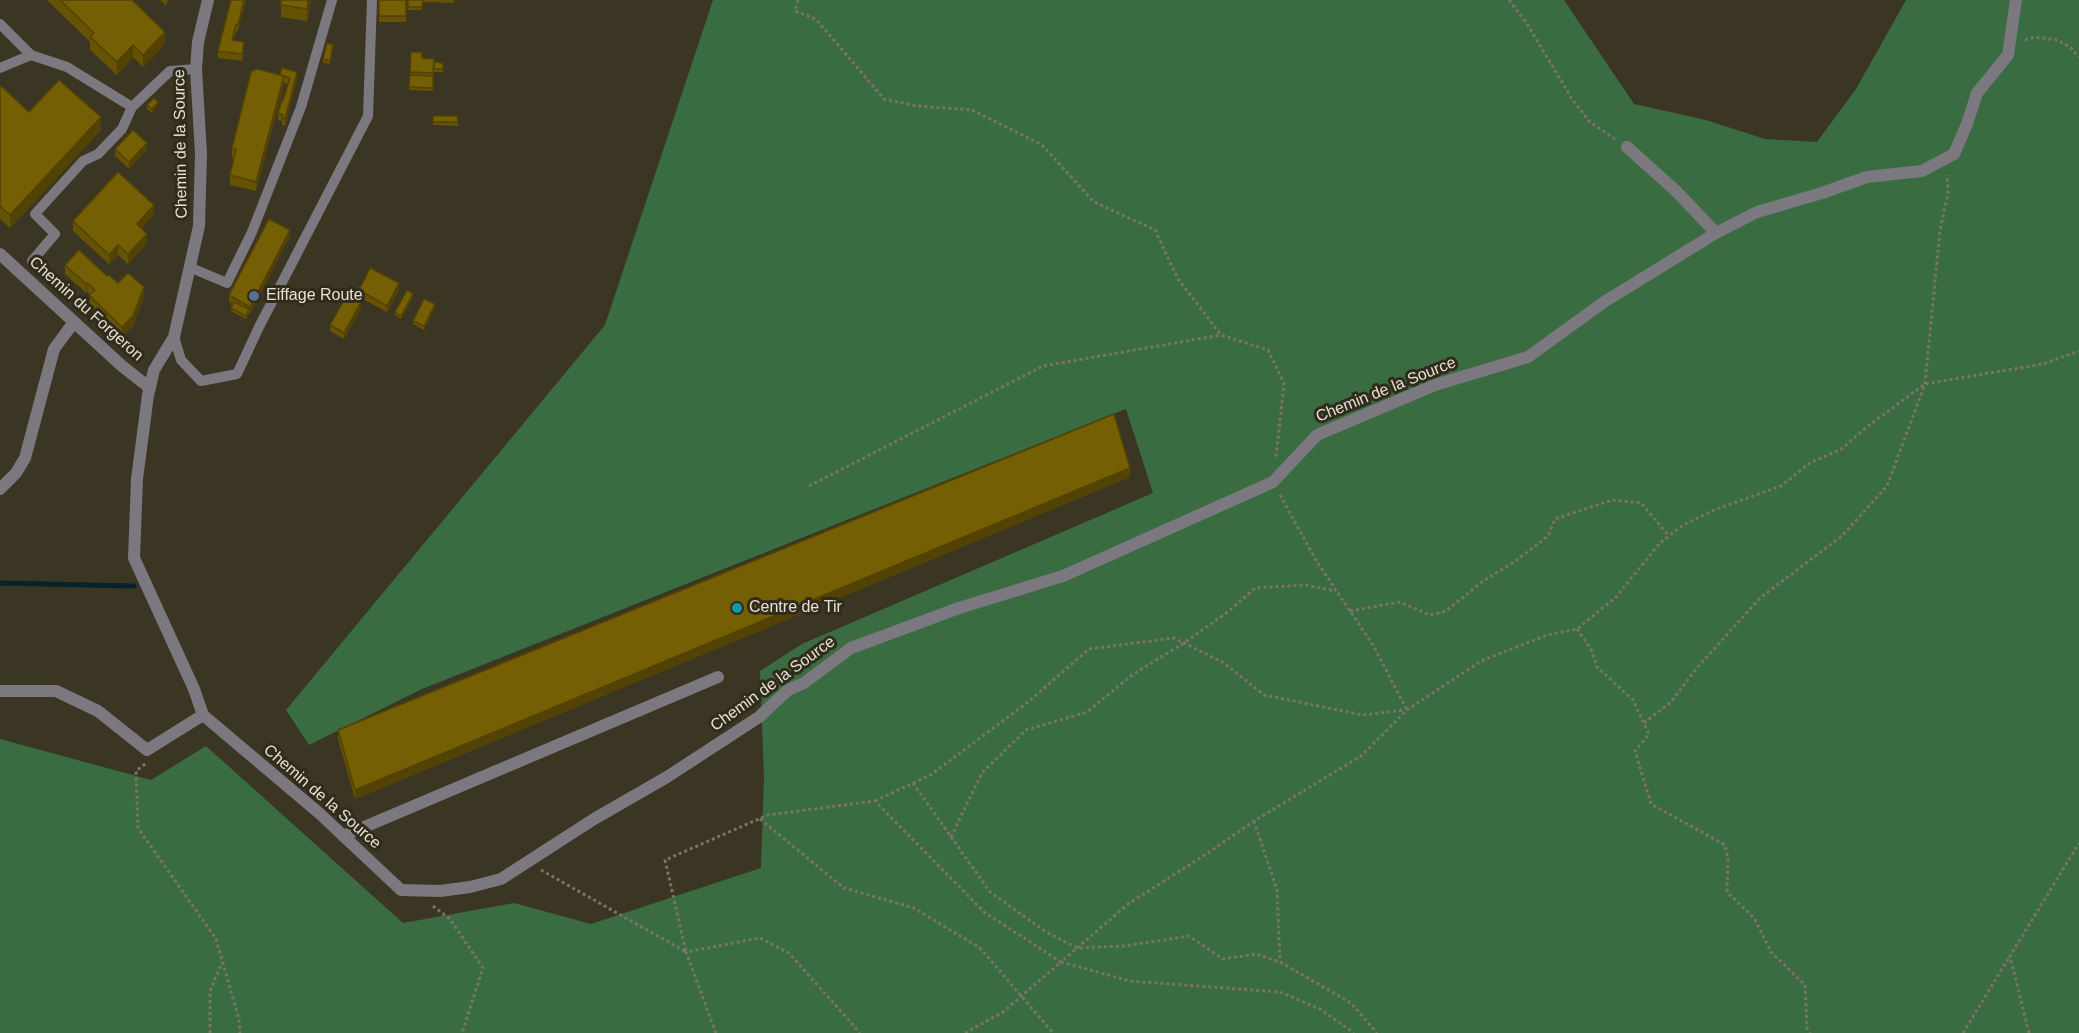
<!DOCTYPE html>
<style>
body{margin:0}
canvas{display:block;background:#3b3523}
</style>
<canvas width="2079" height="1033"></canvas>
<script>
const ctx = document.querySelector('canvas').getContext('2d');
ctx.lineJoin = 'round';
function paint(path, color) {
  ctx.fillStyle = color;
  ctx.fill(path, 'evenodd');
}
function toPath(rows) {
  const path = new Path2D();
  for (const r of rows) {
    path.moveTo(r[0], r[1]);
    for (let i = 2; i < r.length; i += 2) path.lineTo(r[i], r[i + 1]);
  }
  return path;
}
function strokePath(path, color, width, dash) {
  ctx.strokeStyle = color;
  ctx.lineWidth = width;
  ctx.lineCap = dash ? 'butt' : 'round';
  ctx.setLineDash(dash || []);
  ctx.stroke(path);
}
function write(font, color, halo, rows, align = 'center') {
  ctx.font = font + ' Arial,sans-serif';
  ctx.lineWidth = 6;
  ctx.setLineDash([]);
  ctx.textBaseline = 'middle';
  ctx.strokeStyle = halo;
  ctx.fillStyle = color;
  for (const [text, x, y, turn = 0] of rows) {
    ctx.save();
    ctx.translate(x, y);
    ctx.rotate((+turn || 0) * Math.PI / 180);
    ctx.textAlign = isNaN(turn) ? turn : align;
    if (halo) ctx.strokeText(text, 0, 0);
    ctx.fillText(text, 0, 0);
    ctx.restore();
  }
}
const green = toPath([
 [713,0,1564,0,1634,104,1706,120,1765,139,1817,142,1856,89,1906,0,2079,0,2079,1033,0,1033,0,739,151,780,206,746,403,923,514,903,591,924,761,868,764,777,760,671,802,644,1153,493,1126,409,422,689,309,745,286,710,605,325]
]);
const stream = toPath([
 [0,583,134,586]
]);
const path = toPath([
 [798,0,795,11,816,19,884,99,917,106,972,110,1042,145,1094,202,1155,230,1178,279,1221,335,1268,350,1284,383,1276,458],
 [1509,0,1526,22,1572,99,1589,121,1616,140],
 [2025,40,2034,37,2058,40,2070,47,2079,57],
 [809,486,1043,366,1221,335],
 [1280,495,1317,562,1373,645,1407,710],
 [1350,611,1400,602,1430,615,1446,611,1482,582,1517,560,1548,536,1555,519,1612,500,1641,503,1669,536],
 [1577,629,1591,649,1597,667,1633,700,1649,734,1635,751,1651,804,1725,845,1728,859,1727,892,1754,918,1771,952,1805,985,1807,1028,1810,1033],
 [1644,723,1671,702,1696,669,1760,598,1842,536,1887,486,1925,384,1940,230,1948,193,1947,175],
 [145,764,136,771,138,828,216,939,239,1019,240,1033],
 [913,783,990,892,1046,932,1077,948,1124,946,1189,936,1223,959,1256,954,1280,962,1351,1003,1377,1033],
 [875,801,932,774,1028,702,1089,649,1174,638,1224,663,1264,695,1363,715,1405,710],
 [760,819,844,888,914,908,980,948,1053,1033],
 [1254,821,1277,890,1280,962],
 [951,837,982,773,1026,730,1087,712,1132,675,1184,643,1229,611,1255,588,1305,585,1336,591],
 [541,870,686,952,665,860,768,815,875,801,984,912,1061,962,1128,904,1205,855,1254,821,1361,756,1407,710,1481,661,1547,635,1577,629,1616,597,1660,543,1683,525,1714,510,1781,486,1811,462,1840,450,1868,426,1925,384,2043,364,2079,351],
 [433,906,450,919,483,968,462,1033],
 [210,1033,210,991,222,962],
 [716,1033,686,952,760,938,789,953,860,1033],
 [965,1033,1003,1012,1061,962,1130,981,1280,992,1320,1009,1354,1033],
 [1963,1033,2010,956],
 [2029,1033,2010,956,2079,843]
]);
const lane = toPath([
 [0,24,31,55,67,67,132,107,170,71,196,69],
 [0,68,31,55],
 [32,261,55,234,35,214,83,161,98,154,122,129,132,107],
 [189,267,227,283,252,232,301,107,332,0],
 [174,337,181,360,201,381,237,374,259,327,368,116,372,0]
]);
const street = toPath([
 [208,0,198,42,196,69,201,154,199,226,174,337,154,370,148,395,137,479,134,558,194,689,203,715,319,813,401,890,440,891,470,887,501,879,594,819,667,777,759,717,788,690,804,683,851,648,959,608,1063,576,1273,482,1317,435,1435,385,1528,357,1604,302,1716,233,1757,212,1822,193,1867,177,1922,171,1954,154,1967,124,1977,93,2008,55,2016,0],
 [1627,147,1676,191,1716,233],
 [0,254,122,366,150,388],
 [0,489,16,473,25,458,54,349,74,322],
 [0,691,56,691,98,711,147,750,203,715],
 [343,836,718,677]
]);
const wall = toPath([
 [47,0,132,0,165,44,143,67,133,57,117,75,90,50,90,42],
 [160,0,168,0,166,6],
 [231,0,246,0,238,31,236,31,233,40,244,49,242,61,218,58,218,51],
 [311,0,307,21,281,17,281,5],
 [379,0,406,0,406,22,379,22],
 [408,0,454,0,454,3,423,2,422,10,408,10],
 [333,48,330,64,323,63,323,59],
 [411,52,422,58,434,62,443,63,443,72,434,72,434,66,433,91,409,90],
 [280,75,297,78,285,126,282,125,282,121,278,120,278,113,288,84,284,83,256,191,230,185,230,175,234,158,232,158,232,148],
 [0,85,29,112,101,130,10,228,0,219],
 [147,105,158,105,152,113,147,109],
 [433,116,457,116,458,126,433,125],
 [115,149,147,149,129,169,115,156],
 [154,214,141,229,147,243,128,264,118,255,109,264,73,231,73,221],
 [290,236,250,313,249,313,246,319,231,311,231,308,233,304,229,302,229,295],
 [65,265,107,276,144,297,133,326,122,336,89,305,90,295,87,292,86,293,65,274],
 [359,290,399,290,387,312,359,297],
 [413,297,401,319,395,315,395,312],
 [435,307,424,330,413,324,413,321],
 [361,308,344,339,330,331,330,325],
 [1130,477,355,799,338,739,338,730]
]);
const shadedWall = toPath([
 [244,0,246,0,238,31,238,25],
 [308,0,311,0,307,21,307,9],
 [165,32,165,44,143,67,143,55],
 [133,45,133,57,117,75,117,62],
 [297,72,297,78,285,126,285,119],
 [284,76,284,86,256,191,256,182],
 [158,102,158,105,152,113,152,109],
 [101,117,101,130,10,228,10,215],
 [147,143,147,149,129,169,129,162],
 [154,205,154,214,137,234,137,224],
 [290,230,290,236,250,313,250,307],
 [147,234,147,243,128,264,128,254],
 [118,245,118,255,109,264,109,255],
 [87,283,87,292,86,293,86,284],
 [399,283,399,290,387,312,387,306],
 [144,287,144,297,133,326,122,336,122,327],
 [413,294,413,297,401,319,401,316],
 [361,302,361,308,344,339,344,333],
 [435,304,435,307,424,330,424,326],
 [1130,468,1130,477,355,799,355,790]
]);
const building = toPath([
 [60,0,132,0,165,32,143,55,133,45,117,62,90,37,94,33,60,0],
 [231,0,244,0,238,25,236,24,232,40,244,42,242,54,218,51,231,0],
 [281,0,308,0,307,9,281,5,281,0],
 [379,0,406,0,406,16,379,16,379,0],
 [408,0,423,0,422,7,408,7,408,0],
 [327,43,333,45,330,61,323,59,327,43],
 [411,52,422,52,422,58,434,59,433,73,410,72,411,52],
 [434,62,443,63,443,69,434,69,434,62],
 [282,68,297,72,285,119,282,118,283,115,278,113,282,100,283,101,290,78,280,75,282,68],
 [257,69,284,76,256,182,230,175,236,149,232,148,251,72,257,69],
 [410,75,433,76,433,88,409,87,410,75],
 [59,80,101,117,10,215,0,206,0,85,29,112,59,80],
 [154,98,158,102,152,109,147,105,154,98],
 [433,116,457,116,458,122,433,122,433,116],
 [133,130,147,143,129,162,115,149,133,130],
 [118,172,154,205,137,224,147,234,128,254,118,245,109,255,73,221,118,172],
 [269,219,290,230,250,307,229,295,269,219],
 [79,250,107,276,109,275,118,283,128,273,144,287,133,316,122,327,89,295,95,290,87,283,86,284,65,265,79,250],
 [370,268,399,283,387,306,359,290,370,268],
 [407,290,413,294,401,316,395,312,407,290],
 [347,295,361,302,344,333,330,325,347,295],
 [424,299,435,304,424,326,413,321,424,299],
 [234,302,249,309,246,316,231,308,234,302],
 [1114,414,1130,468,355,790,338,730,1114,414]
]);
const markers = [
 [254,296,6,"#5c6f8a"],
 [737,608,6,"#0f9aa8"]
];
const streetNames = [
 ["Chemin de la Source",181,144,-91],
 ["Chemin du Forgeron",86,309,42],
 ["Chemin de la Source",1386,390,-22],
 ["Chemin de la Source",773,684,-36],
 ["Chemin de la Source",322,797,41]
];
const poiNames = [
 ["Eiffage Route",266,296],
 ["Centre de Tir",749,608]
];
paint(green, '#3a6c41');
strokePath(stream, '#07212d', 5);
strokePath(path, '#797464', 3, [3, 3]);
strokePath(lane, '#7b7880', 10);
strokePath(street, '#7b7880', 12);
paint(wall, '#655204');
paint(shadedWall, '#524204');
paint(building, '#755f05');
strokePath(building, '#524204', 1.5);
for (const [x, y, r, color] of markers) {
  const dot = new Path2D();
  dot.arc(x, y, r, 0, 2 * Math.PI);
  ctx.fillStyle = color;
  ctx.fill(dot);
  strokePath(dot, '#302b1a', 2);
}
write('16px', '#e5e1d6', '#302b1a', streetNames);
write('16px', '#e5e1d6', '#302b1a', poiNames, 'left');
</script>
